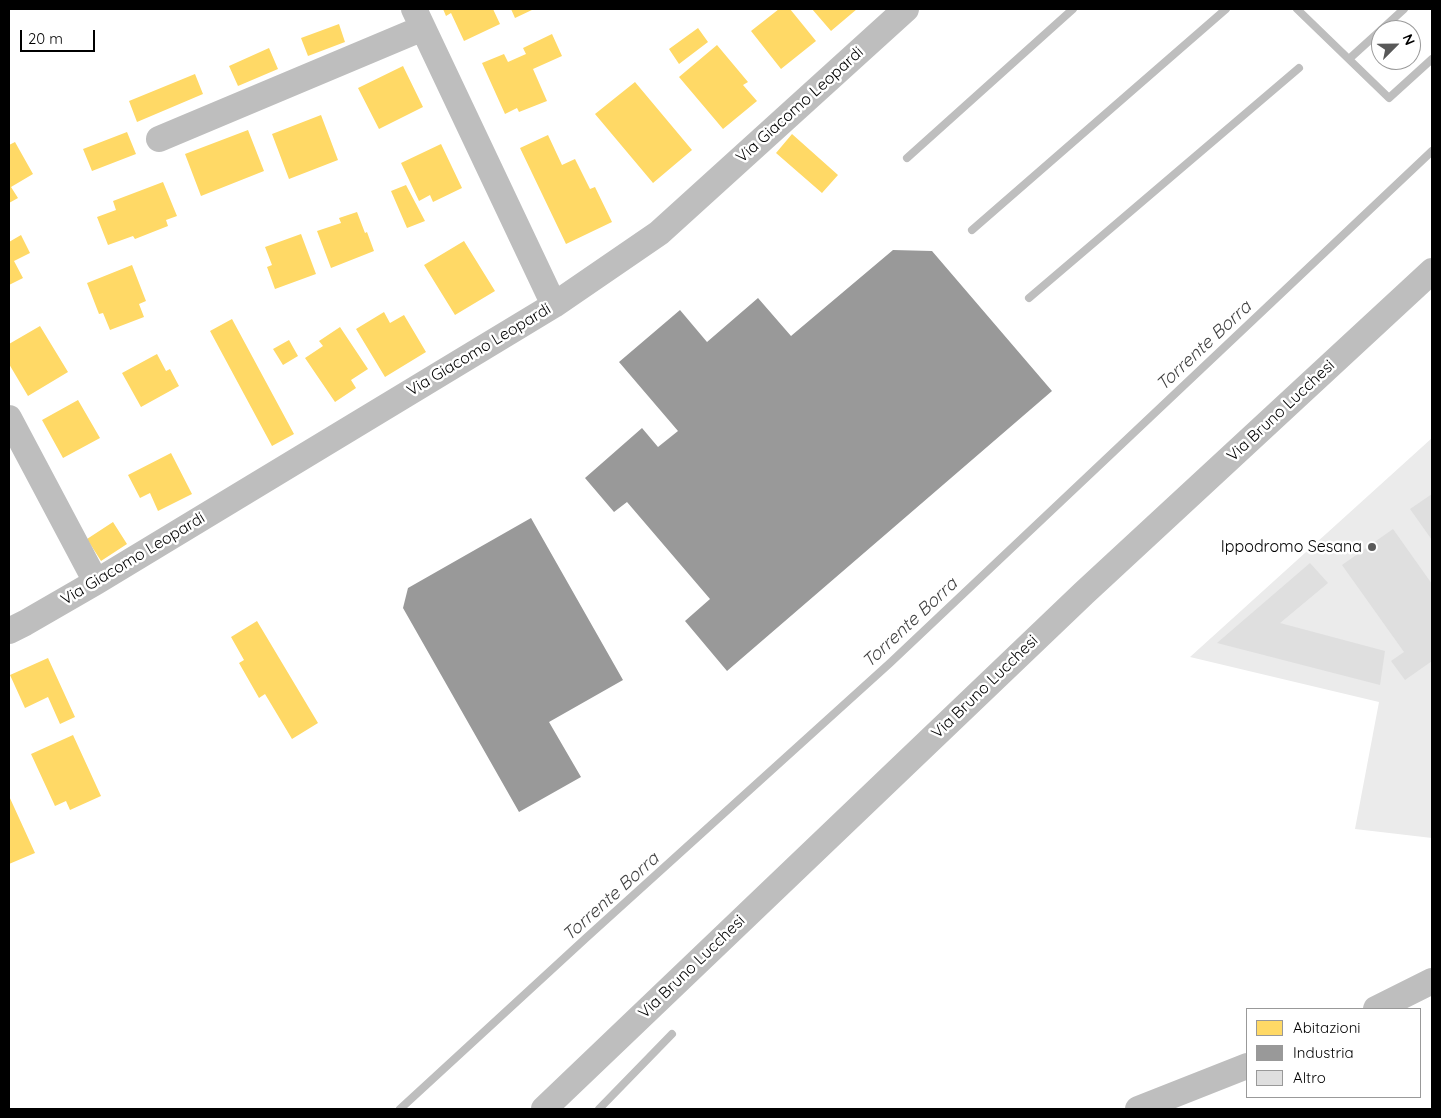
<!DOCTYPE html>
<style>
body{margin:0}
#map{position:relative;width:1441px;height:1118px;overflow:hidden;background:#fff;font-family:Quicksand,sans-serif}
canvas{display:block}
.frame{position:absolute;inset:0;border:10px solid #000;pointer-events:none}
.legend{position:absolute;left:1246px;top:1008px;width:175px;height:90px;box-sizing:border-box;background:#fff;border:1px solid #999;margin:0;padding:6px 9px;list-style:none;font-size:15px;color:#000}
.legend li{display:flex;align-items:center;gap:10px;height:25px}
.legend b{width:25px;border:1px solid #999}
.north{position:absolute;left:1371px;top:20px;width:50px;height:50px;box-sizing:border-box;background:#fff;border:1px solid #999;border-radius:50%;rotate:67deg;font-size:14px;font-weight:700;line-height:20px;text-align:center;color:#000}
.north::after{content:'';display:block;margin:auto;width:18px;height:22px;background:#595959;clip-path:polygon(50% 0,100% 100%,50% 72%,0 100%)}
.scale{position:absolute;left:20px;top:30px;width:75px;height:22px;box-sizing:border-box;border:2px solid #000;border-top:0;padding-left:6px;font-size:15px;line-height:18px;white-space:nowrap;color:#000;-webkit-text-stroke:4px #fff;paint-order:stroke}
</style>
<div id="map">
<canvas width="1441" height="1118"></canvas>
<div class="frame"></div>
<ul class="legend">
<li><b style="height:14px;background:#ffd966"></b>Abitazioni</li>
<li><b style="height:14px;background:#999"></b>Industria</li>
<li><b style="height:14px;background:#dfdfdf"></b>Altro</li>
</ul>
<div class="north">N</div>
<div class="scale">20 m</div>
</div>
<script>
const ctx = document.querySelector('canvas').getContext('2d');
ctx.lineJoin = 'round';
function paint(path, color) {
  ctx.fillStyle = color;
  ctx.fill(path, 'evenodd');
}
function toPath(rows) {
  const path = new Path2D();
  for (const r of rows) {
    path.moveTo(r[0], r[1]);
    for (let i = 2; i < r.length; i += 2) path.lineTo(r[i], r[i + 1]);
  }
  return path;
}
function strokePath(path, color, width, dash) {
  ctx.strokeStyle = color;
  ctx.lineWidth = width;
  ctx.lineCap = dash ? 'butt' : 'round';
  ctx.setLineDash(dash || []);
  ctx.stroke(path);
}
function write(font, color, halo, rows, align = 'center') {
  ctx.font = font + ' Quicksand,sans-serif';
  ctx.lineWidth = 5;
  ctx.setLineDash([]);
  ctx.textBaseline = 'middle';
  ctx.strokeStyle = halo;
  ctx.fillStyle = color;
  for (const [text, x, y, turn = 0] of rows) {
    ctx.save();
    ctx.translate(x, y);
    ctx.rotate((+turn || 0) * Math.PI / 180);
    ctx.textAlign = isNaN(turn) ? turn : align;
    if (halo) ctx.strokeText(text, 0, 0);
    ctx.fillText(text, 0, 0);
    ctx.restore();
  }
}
const green = toPath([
 [1432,438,1432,838,1355,829,1379,702,1190,657]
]);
const homes = toPath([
 [443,9,493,9,500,24,464,41,451,13,446,16],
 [511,9,534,9,515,18],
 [779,9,790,9,816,41,781,69,751,31],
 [812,9,857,9,831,31],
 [339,24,345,42,308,56,301,38],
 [698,28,708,42,679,64,669,49],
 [552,34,562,56,533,69,547,101,519,112,517,108,505,114,482,63,504,54,508,62,526,54,523,48],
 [717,45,748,82,743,85,757,101,723,129,679,77],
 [269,48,278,69,238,86,229,66],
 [403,66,423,107,379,129,358,88],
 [195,74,203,94,137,122,129,101],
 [635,82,692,150,653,183,595,114],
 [321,115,338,160,289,179,272,134],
 [248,130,264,171,201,196,185,154],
 [127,132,136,154,92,171,83,149],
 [792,134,838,175,822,193,776,153],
 [548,135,562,165,575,159,590,189,595,187,612,222,566,244,520,148],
 [15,142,33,174,11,187,18,198,9,203,9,145],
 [441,144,462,188,433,202,430,195,419,201,401,163],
 [163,182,177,216,166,220,168,226,135,239,133,236,108,245,97,217,116,210,113,201],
 [406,185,425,221,407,228,391,191],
 [357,212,365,233,367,232,374,251,331,268,317,231,341,223,339,218],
 [301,234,316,274,275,289,267,267,272,265,265,247],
 [21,235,30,253,14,261,23,278,9,285,9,242],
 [464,241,495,291,455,315,424,265],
 [132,265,146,301,139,304,144,317,110,330,103,313,99,314,87,283],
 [384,312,390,323,404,315,426,352,385,377,356,329],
 [232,319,294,434,272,446,210,331],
 [40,326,68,372,28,396,9,364,9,344],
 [340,327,368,369,351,380,356,388,335,402,305,358,323,346,319,341],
 [289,340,298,356,283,365,273,349],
 [157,354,166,371,170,369,179,386,141,407,122,373],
 [78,400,100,438,63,458,42,420],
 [171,453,192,494,158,511,150,493,140,498,128,475],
 [113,522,127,544,101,561,87,539],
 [257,621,318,723,292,739,265,694,259,698,239,663,244,660,231,637],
 [48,658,75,717,60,724,48,697,25,708,10,675],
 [73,735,101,796,70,810,66,801,55,806,31,754],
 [9,796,35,853,9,864]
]);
const industry = toPath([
 [893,250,932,251,1052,391,727,671,685,621,710,599,627,502,614,512,585,478,642,428,658,447,678,431,619,362,680,310,707,342,758,298,791,336],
 [531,518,623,680,549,722,581,777,519,812,403,608,408,588]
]);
const stream = toPath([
 [1297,9,1389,98,1432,59],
 [1381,30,1404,9],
 [1349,59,1381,30],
 [907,158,1073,9],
 [972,230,1226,9],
 [1029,298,1299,68],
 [400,1109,586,938,890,663,1432,151],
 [599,1109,672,1034]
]);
const building = toPath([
 [1432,494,1432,540,1410,509],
 [1393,529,1432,584,1432,661,1405,680,1391,661,1404,652,1342,565],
 [1310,563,1328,583,1280,623,1385,651,1380,685,1217,643]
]);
const minor = toPath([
 [414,9,554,305],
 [159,139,423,28],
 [9,418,96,582],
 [9,631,25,623,96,582,554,305,659,233,906,9],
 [1376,1009,1432,981],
 [544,1109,1084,593,1432,271],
 [1138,1109,1247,1066]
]);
const markers = [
 [1372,547,5,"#595959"]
];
const streetNames = [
 ["Via Giacomo Leopardi",800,105,-42],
 ["Via Giacomo Leopardi",479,350,-31],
 ["Via Bruno Lucchesi",1281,411,-43],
 ["Via Giacomo Leopardi",133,559,-31],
 ["Via Bruno Lucchesi",985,687,-44],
 ["Via Bruno Lucchesi",692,967,-44]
];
const poiNames = [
 ["Ippodromo Sesana",1362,547]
];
const waterNames = [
 ["Torrente Borra",1204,346,-43],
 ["Torrente Borra",910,623,-43],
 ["Torrente Borra",611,897,-42]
];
paint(green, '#ebebeb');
paint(homes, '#ffd966');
paint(industry, '#999');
strokePath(stream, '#bebebe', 8);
paint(building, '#dfdfdf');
strokePath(minor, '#bebebe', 26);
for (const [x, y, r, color] of markers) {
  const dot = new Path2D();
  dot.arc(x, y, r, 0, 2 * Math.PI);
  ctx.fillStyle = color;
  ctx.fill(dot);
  strokePath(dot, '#fff', 2);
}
write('16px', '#000', '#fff', streetNames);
write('16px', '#000', '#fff', poiNames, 'right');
write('italic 18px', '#434343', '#fff', waterNames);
</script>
